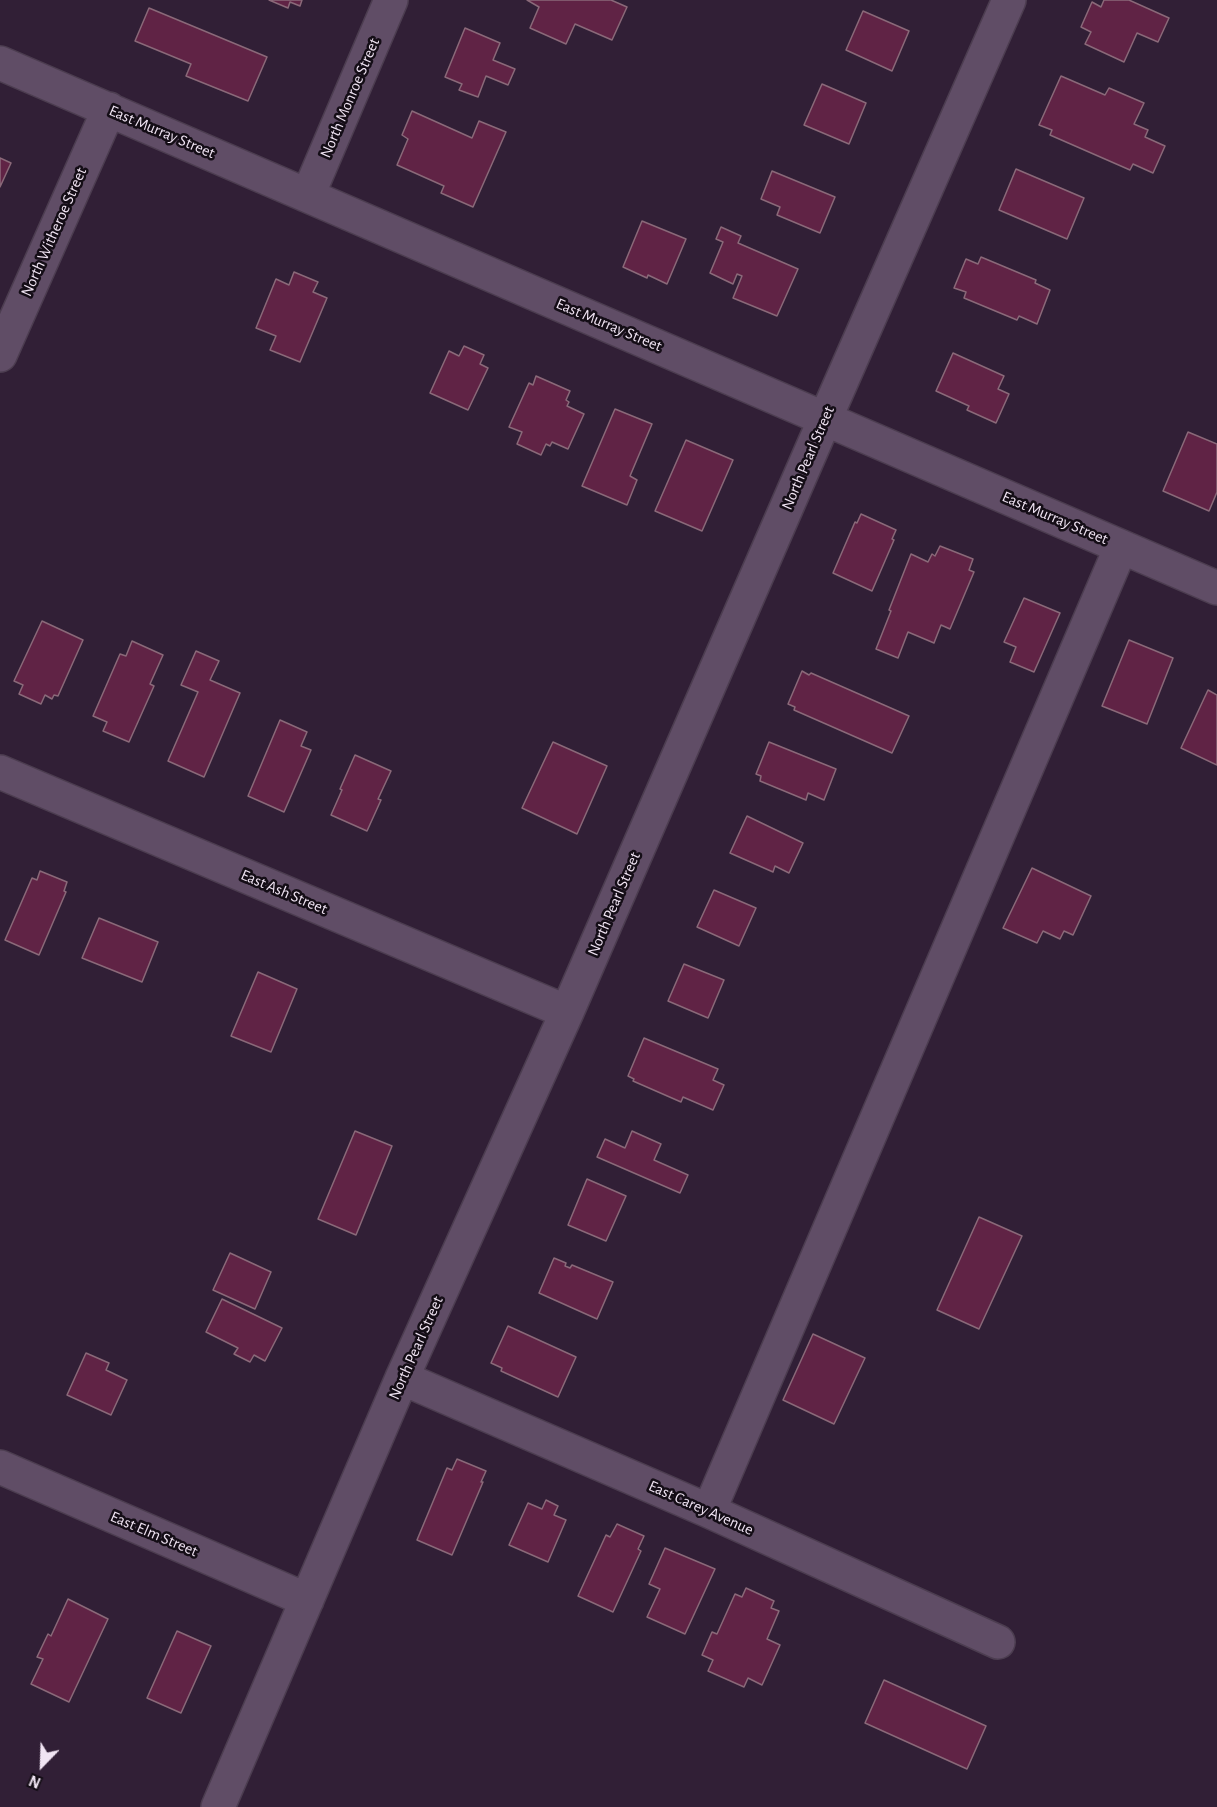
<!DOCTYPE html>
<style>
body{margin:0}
#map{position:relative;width:1217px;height:1807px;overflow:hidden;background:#311f36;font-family:"Alegreya Sans",sans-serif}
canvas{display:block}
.north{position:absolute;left:12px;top:1735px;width:60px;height:60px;-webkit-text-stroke:4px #140d16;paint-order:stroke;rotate:203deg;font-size:16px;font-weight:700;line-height:24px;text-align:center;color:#f0e4f3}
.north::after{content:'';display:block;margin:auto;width:21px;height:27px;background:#f0e4f3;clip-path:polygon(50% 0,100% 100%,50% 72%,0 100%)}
</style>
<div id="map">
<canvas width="1217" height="1807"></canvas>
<div class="north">N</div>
</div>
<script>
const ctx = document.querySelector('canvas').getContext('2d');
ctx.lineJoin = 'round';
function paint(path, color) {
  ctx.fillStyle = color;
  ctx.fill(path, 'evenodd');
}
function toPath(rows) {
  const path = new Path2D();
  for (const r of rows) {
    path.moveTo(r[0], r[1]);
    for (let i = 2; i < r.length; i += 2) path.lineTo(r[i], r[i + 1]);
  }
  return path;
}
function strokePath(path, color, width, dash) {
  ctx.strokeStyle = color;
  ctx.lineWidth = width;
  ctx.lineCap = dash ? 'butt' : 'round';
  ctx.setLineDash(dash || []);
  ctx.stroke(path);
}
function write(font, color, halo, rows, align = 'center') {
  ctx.font = font + ' "Alegreya Sans",sans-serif';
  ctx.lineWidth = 5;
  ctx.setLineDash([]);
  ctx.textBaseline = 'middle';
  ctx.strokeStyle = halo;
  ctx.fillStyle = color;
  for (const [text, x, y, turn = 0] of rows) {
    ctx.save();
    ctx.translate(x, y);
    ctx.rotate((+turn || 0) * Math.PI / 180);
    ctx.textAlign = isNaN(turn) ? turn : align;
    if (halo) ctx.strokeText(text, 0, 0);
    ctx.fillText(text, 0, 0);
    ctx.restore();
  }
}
const building = toPath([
 [269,0,302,0,300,6,290,2,288,8,269,0],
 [527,0,611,0,627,7,612,40,575,24,566,44,530,28,539,7,527,0],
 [1104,0,1129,0,1169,18,1158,42,1137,33,1124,62,1085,44,1091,32,1081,27,1092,2,1101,7,1104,0],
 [149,8,267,57,248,101,186,76,191,64,135,41,149,8],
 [863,11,909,31,892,71,846,50,863,11],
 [465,28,500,43,493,60,515,69,508,85,486,76,478,97,459,90,462,84,445,77,465,28],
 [1061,76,1105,95,1109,88,1144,103,1134,124,1148,130,1145,137,1165,146,1153,173,1133,164,1130,170,1050,135,1052,130,1039,125,1061,76],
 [822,84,866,103,849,144,804,125,822,84],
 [412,111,472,138,479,121,506,132,473,207,441,193,444,186,397,165,408,139,402,135,412,111],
 [0,158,11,163,0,187,0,158],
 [1016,169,1084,198,1067,239,999,210,1016,169],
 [772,171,835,197,820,233,777,215,780,207,761,199,772,171],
 [642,221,686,239,667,284,648,275,647,278,623,267,642,221],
 [721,227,741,236,738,243,798,269,777,316,733,298,742,276,737,274,733,284,710,273,723,242,716,239,721,227],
 [981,257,1036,280,1035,283,1050,290,1037,324,1019,316,1017,320,964,298,966,292,954,288,966,259,978,264,981,257],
 [294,272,318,282,313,292,327,298,300,362,270,350,276,336,256,328,276,279,289,285,294,272],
 [464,346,484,355,480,364,488,368,468,410,430,393,449,351,459,356,464,346],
 [953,353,1004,376,998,389,1009,394,996,423,967,410,969,406,936,391,953,353],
 [536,376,570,391,566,400,569,402,567,406,584,414,568,449,552,442,550,446,546,444,541,455,517,444,522,432,509,427,529,383,533,385,536,376],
 [615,409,652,424,630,476,637,480,627,505,582,486,615,409],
 [1188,432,1217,444,1217,492,1209,511,1163,491,1188,432],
 [686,440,733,460,702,531,655,511,686,440],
 [861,514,896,530,892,539,894,540,872,591,833,573,855,522,857,523,861,514],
 [940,546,973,559,969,570,974,572,950,629,941,625,934,643,908,632,898,658,876,649,891,611,889,610,911,554,928,562,932,554,935,556,940,546],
 [1024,598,1060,613,1034,672,1010,662,1016,647,1004,642,1024,598],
 [42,621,83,640,58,696,54,695,52,699,45,695,41,704,19,694,23,685,14,681,42,621],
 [1129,640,1173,658,1147,724,1102,706,1129,640],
 [132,641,163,655,150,684,154,686,129,742,103,731,107,722,93,716,120,654,126,656,132,641],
 [196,651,219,661,210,680,240,693,204,777,168,761,198,692,181,685,196,651],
 [802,671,809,675,811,673,909,716,892,753,794,710,795,707,788,704,802,671],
 [1208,690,1217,695,1217,765,1181,748,1208,690],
 [280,720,307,732,301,746,311,750,284,812,248,796,280,720],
 [553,742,607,766,577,834,522,808,553,742],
 [769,742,836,769,824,800,808,793,806,800,760,781,761,776,756,774,769,742],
 [355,755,391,771,378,799,381,800,367,831,331,815,342,790,340,789,355,755],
 [747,816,803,843,789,873,775,866,773,872,730,853,747,816],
 [1032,868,1091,896,1073,935,1064,931,1060,939,1043,931,1037,943,1003,928,1032,868],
 [40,871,67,882,64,891,66,892,39,955,5,940,32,878,37,880,40,871],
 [714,890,756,908,739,946,697,927,714,890],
 [99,918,158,942,142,982,82,958,99,918],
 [684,964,724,980,708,1018,668,1001,684,964],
 [258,972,297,989,271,1052,231,1036,258,972],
 [644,1038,718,1069,713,1080,724,1085,713,1110,683,1097,681,1102,633,1081,634,1079,628,1076,644,1038],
 [355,1131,392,1146,356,1235,318,1219,355,1131],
 [632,1131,661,1144,654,1160,688,1175,680,1193,597,1157,605,1139,625,1148,632,1131],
 [587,1179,626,1196,606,1241,568,1225,587,1179],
 [979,1217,1022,1236,979,1329,937,1310,979,1217],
 [230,1253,271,1272,255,1309,213,1290,230,1253],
 [554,1258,566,1263,565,1266,570,1268,572,1265,613,1282,597,1319,539,1293,554,1258],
 [222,1299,282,1328,265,1361,254,1355,250,1362,234,1354,238,1348,206,1332,222,1299],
 [508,1326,576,1357,558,1397,501,1371,502,1368,491,1363,508,1326],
 [813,1334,865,1358,834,1424,783,1400,813,1334],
 [86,1353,109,1363,106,1370,127,1380,111,1415,67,1395,86,1353],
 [457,1459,486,1471,481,1482,483,1482,452,1555,417,1540,447,1468,452,1470,457,1459],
 [546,1500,558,1506,554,1515,566,1520,548,1562,509,1545,528,1503,542,1509,546,1500],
 [617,1524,644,1536,638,1549,641,1551,613,1612,578,1596,606,1535,610,1537,617,1524],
 [665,1548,715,1569,685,1634,647,1617,660,1589,649,1584,665,1548],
 [746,1588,774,1601,771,1608,779,1611,767,1639,780,1645,762,1685,748,1678,744,1687,708,1671,713,1660,702,1655,712,1632,717,1634,735,1594,742,1597,746,1588],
 [68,1599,108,1619,69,1702,31,1684,43,1659,37,1657,48,1634,51,1636,68,1599],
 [177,1631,211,1646,181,1713,147,1698,177,1631],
 [884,1680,986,1726,967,1769,865,1723,884,1680]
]);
const street = toPath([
 [0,63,1217,588],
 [308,195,391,0],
 [0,355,109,109],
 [0,772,567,1012],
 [402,1378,709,1511,998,1642],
 [0,1467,307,1600],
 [709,1511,1121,547],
 [218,1807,402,1378,567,1012,825,419,1009,0]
]);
const streetNames = [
 ["North Monroe Street",350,98,-67],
 ["East Murray Street",162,132,23],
 ["North Witheroe Street",54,232,-66],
 ["East Murray Street",609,325,23],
 ["North Pearl Street",808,458,-67],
 ["East Murray Street",1055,518,23],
 ["East Ash Street",284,892,23],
 ["North Pearl Street",614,904,-67],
 ["North Pearl Street",416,1348,-66],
 ["East Carey Avenue",701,1508,24],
 ["East Elm Street",154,1534,23]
];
paint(building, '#602345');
strokePath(building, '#8a6979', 1.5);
strokePath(street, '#4c3d50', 36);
strokePath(street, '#604d66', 33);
write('16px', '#f0e4f3', '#140d16', streetNames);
</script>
